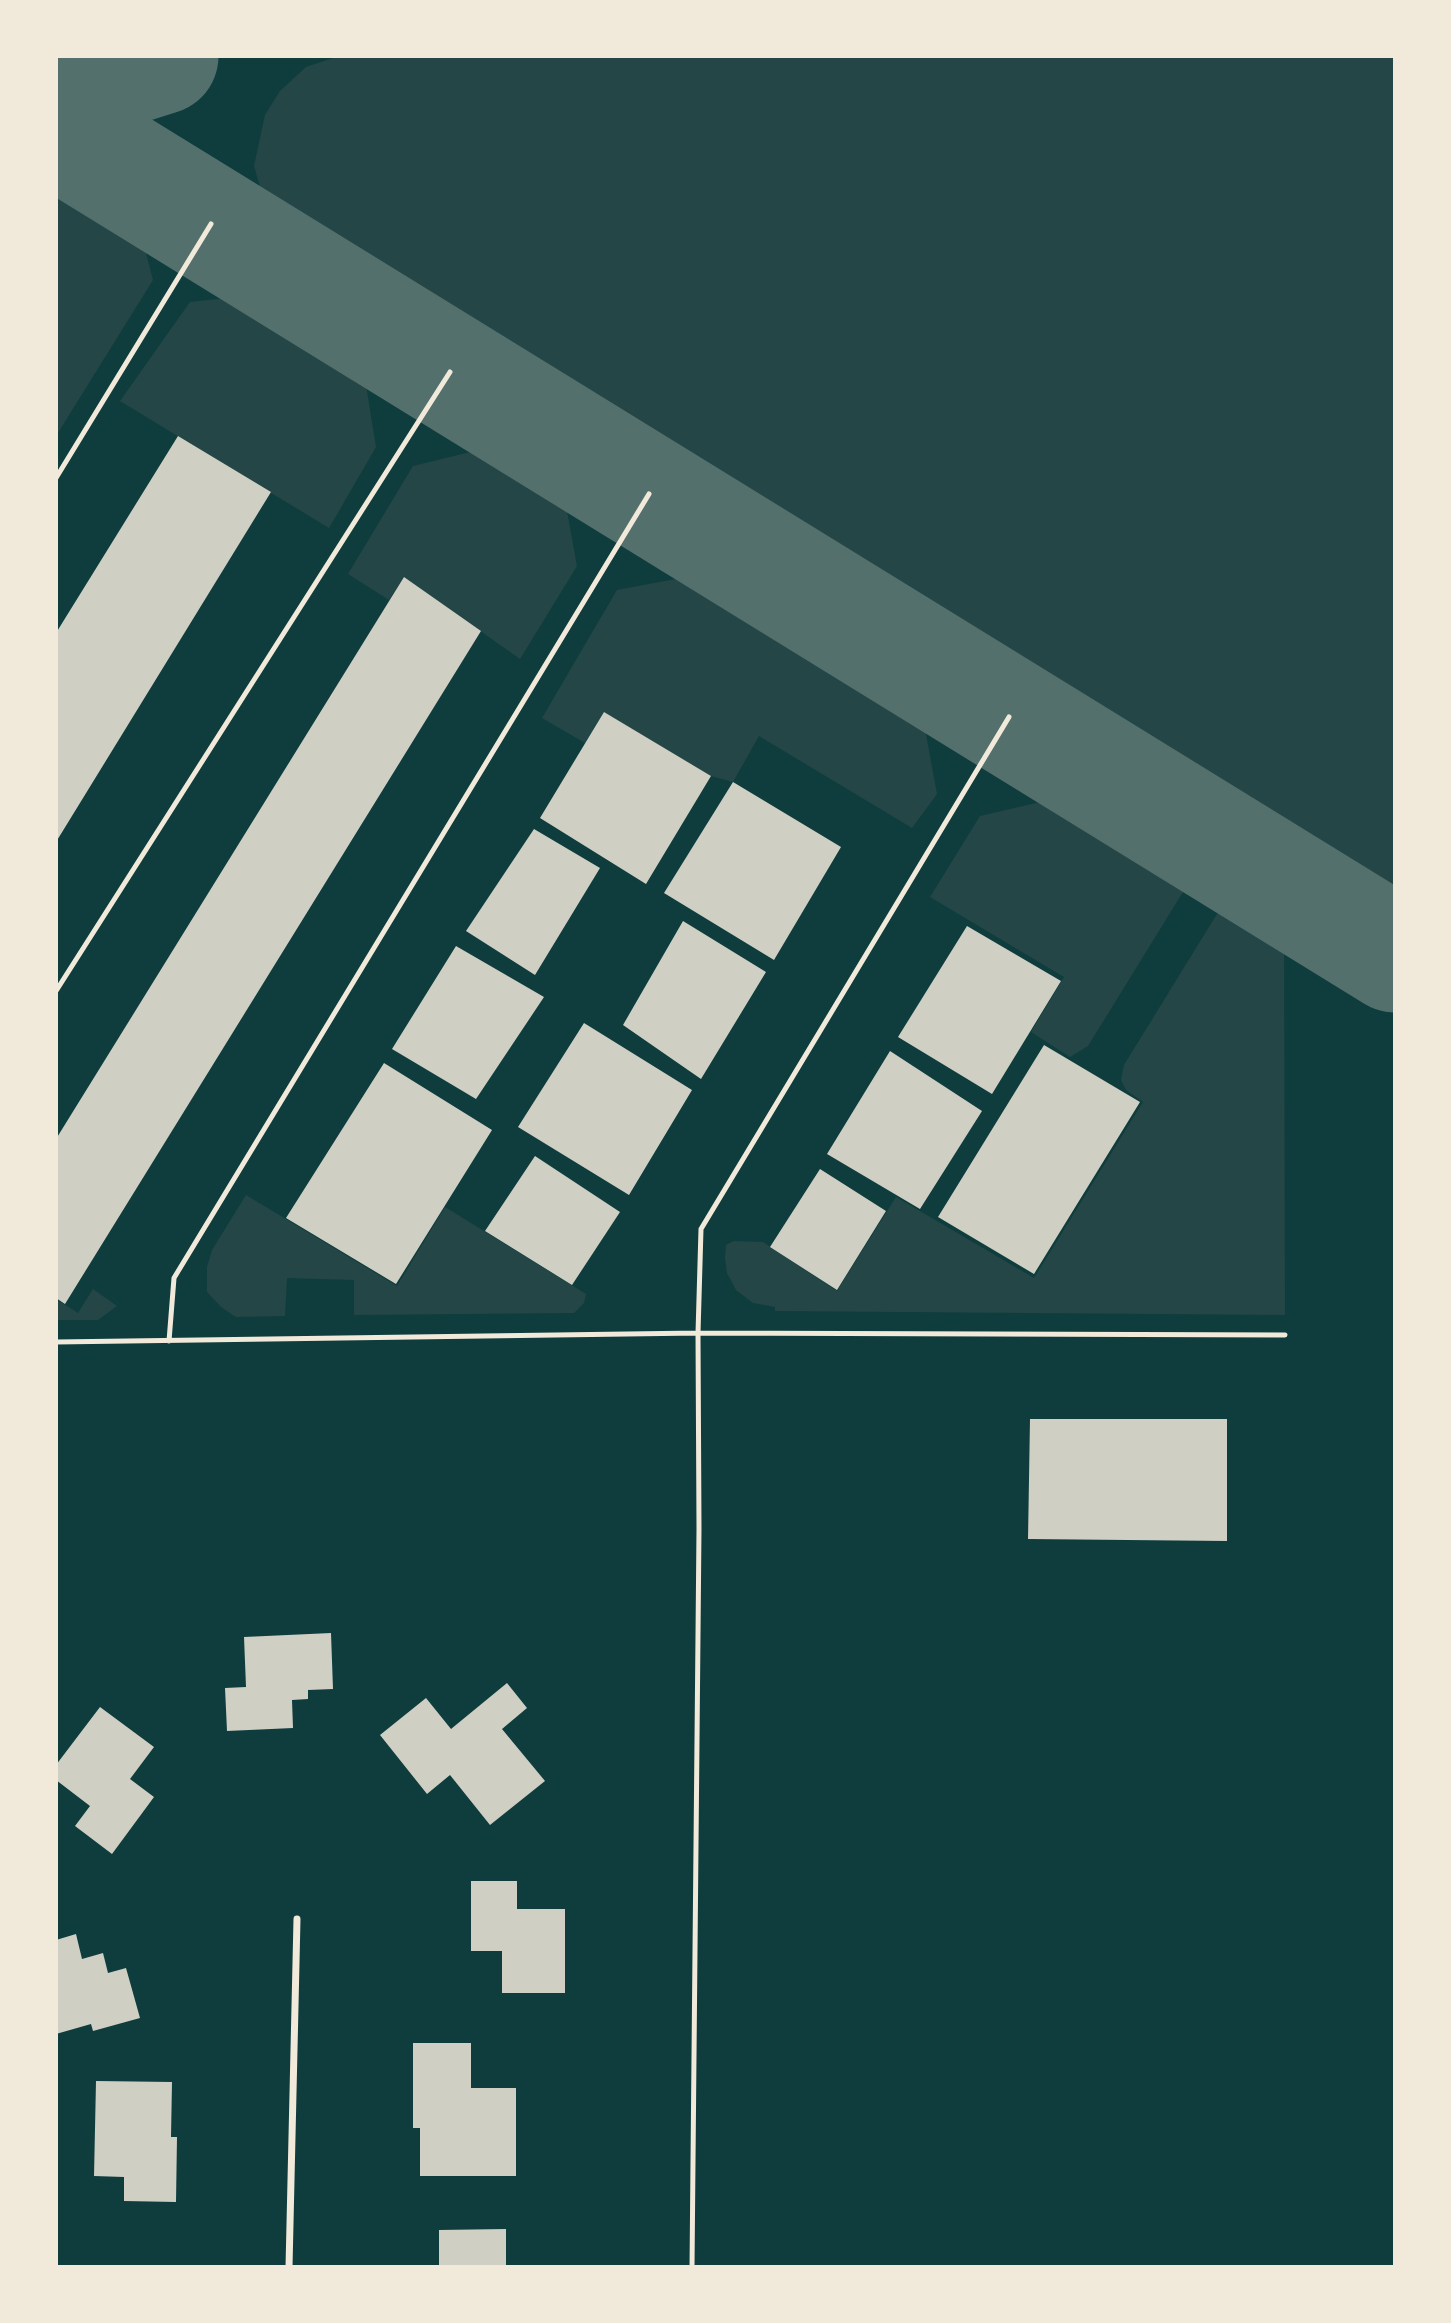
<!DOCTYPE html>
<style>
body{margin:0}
#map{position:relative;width:1451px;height:2323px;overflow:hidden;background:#0f3d3e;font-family:"Noto Sans",sans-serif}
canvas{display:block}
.frame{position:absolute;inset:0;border:58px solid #f1e9da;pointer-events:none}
</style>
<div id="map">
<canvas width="1451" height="2323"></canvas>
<div class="frame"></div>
</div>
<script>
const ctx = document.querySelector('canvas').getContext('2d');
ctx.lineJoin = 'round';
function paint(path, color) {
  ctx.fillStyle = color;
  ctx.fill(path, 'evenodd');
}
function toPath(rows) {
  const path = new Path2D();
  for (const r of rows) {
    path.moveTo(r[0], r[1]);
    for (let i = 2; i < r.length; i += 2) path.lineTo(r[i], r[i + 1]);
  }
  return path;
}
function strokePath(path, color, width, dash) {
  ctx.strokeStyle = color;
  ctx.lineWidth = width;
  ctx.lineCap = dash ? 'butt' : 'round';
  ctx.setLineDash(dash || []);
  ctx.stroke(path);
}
const green = toPath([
 [339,56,1395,56,1395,914,287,225,265,204,254,166,265,115,280,91,306,67],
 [56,189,140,230,153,280,56,436],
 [245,296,363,367,376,447,329,528,120,401,190,302],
 [491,447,563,489,577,566,520,659,404,577,389,600,348,574,413,466],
 [697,575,923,718,937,794,912,828,759,736,733,782,711,776,604,712,585,743,542,718,617,590],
 [1058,798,1183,875,1183,892,1088,1046,1070,1057,1031,1032,1064,977,930,897,980,816],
 [1232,905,1284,937,1285,1315,775,1311,775,1307,753,1303,736,1290,727,1273,725,1258,726,1245,734,1241,763,1242,837,1291,896,1197,1034,1278,1143,1102,1126,1090,1121,1080,1124,1065,1217,914],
 [246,1195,397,1286,445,1207,586,1294,584,1303,574,1313,354,1315,354,1280,287,1278,285,1316,236,1317,221,1307,207,1292,207,1267,212,1250],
 [93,1289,117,1306,98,1320,56,1320,56,1299,78,1313]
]);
const taxiway = toPath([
 [56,89,160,56],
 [56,129,1395,954]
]);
const building = toPath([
 [178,436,271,492,56,842,56,633],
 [404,577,481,631,65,1304,56,1298,56,1139],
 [604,712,711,776,646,884,540,818],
 [733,782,841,847,774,960,664,893],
 [534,829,600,868,535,975,466,931],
 [683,921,766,972,701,1079,623,1025],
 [967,926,1061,981,992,1094,898,1037],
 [456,946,544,997,476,1099,392,1049],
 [584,1023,692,1090,629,1195,518,1127],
 [1044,1045,1140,1102,1034,1274,938,1217],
 [890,1051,982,1111,920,1209,827,1154],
 [384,1063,492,1130,396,1284,286,1218],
 [535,1156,620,1212,572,1285,485,1231],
 [820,1169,886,1211,837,1290,770,1247],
 [1030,1419,1227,1419,1227,1541,1028,1539],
 [331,1633,333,1689,308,1690,308,1699,292,1700,293,1728,227,1731,225,1688,246,1687,244,1637],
 [507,1683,527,1708,502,1729,545,1781,490,1825,450,1775,427,1794,380,1735,426,1698,451,1729],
 [100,1707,154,1747,130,1779,154,1797,112,1854,75,1826,90,1806,56,1780,56,1765],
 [471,1881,517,1881,517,1909,565,1909,565,1993,502,1993,502,1951,471,1951],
 [76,1934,82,1959,103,1953,108,1973,126,1968,140,2018,93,2031,91,2024,56,2034,56,1940],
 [413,2043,471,2043,471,2088,516,2088,516,2176,420,2176,420,2128,413,2128],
 [96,2081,172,2082,171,2137,177,2137,176,2202,124,2201,124,2177,94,2176],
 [506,2229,506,2267,439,2267,439,2230]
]);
const service = toPath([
 [56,478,211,224],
 [56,991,450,372],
 [169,1341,174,1278,649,494],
 [56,1342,698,1333,1285,1335],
 [692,2267,699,1529,698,1333,701,1229,1009,717]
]);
const minor = toPath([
 [289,2267,297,1919]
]);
paint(green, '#244646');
strokePath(taxiway, '#53706d', 117);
paint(building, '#cfcfc3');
strokePath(service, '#f1e9da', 5);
strokePath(minor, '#f1e9da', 7);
</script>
